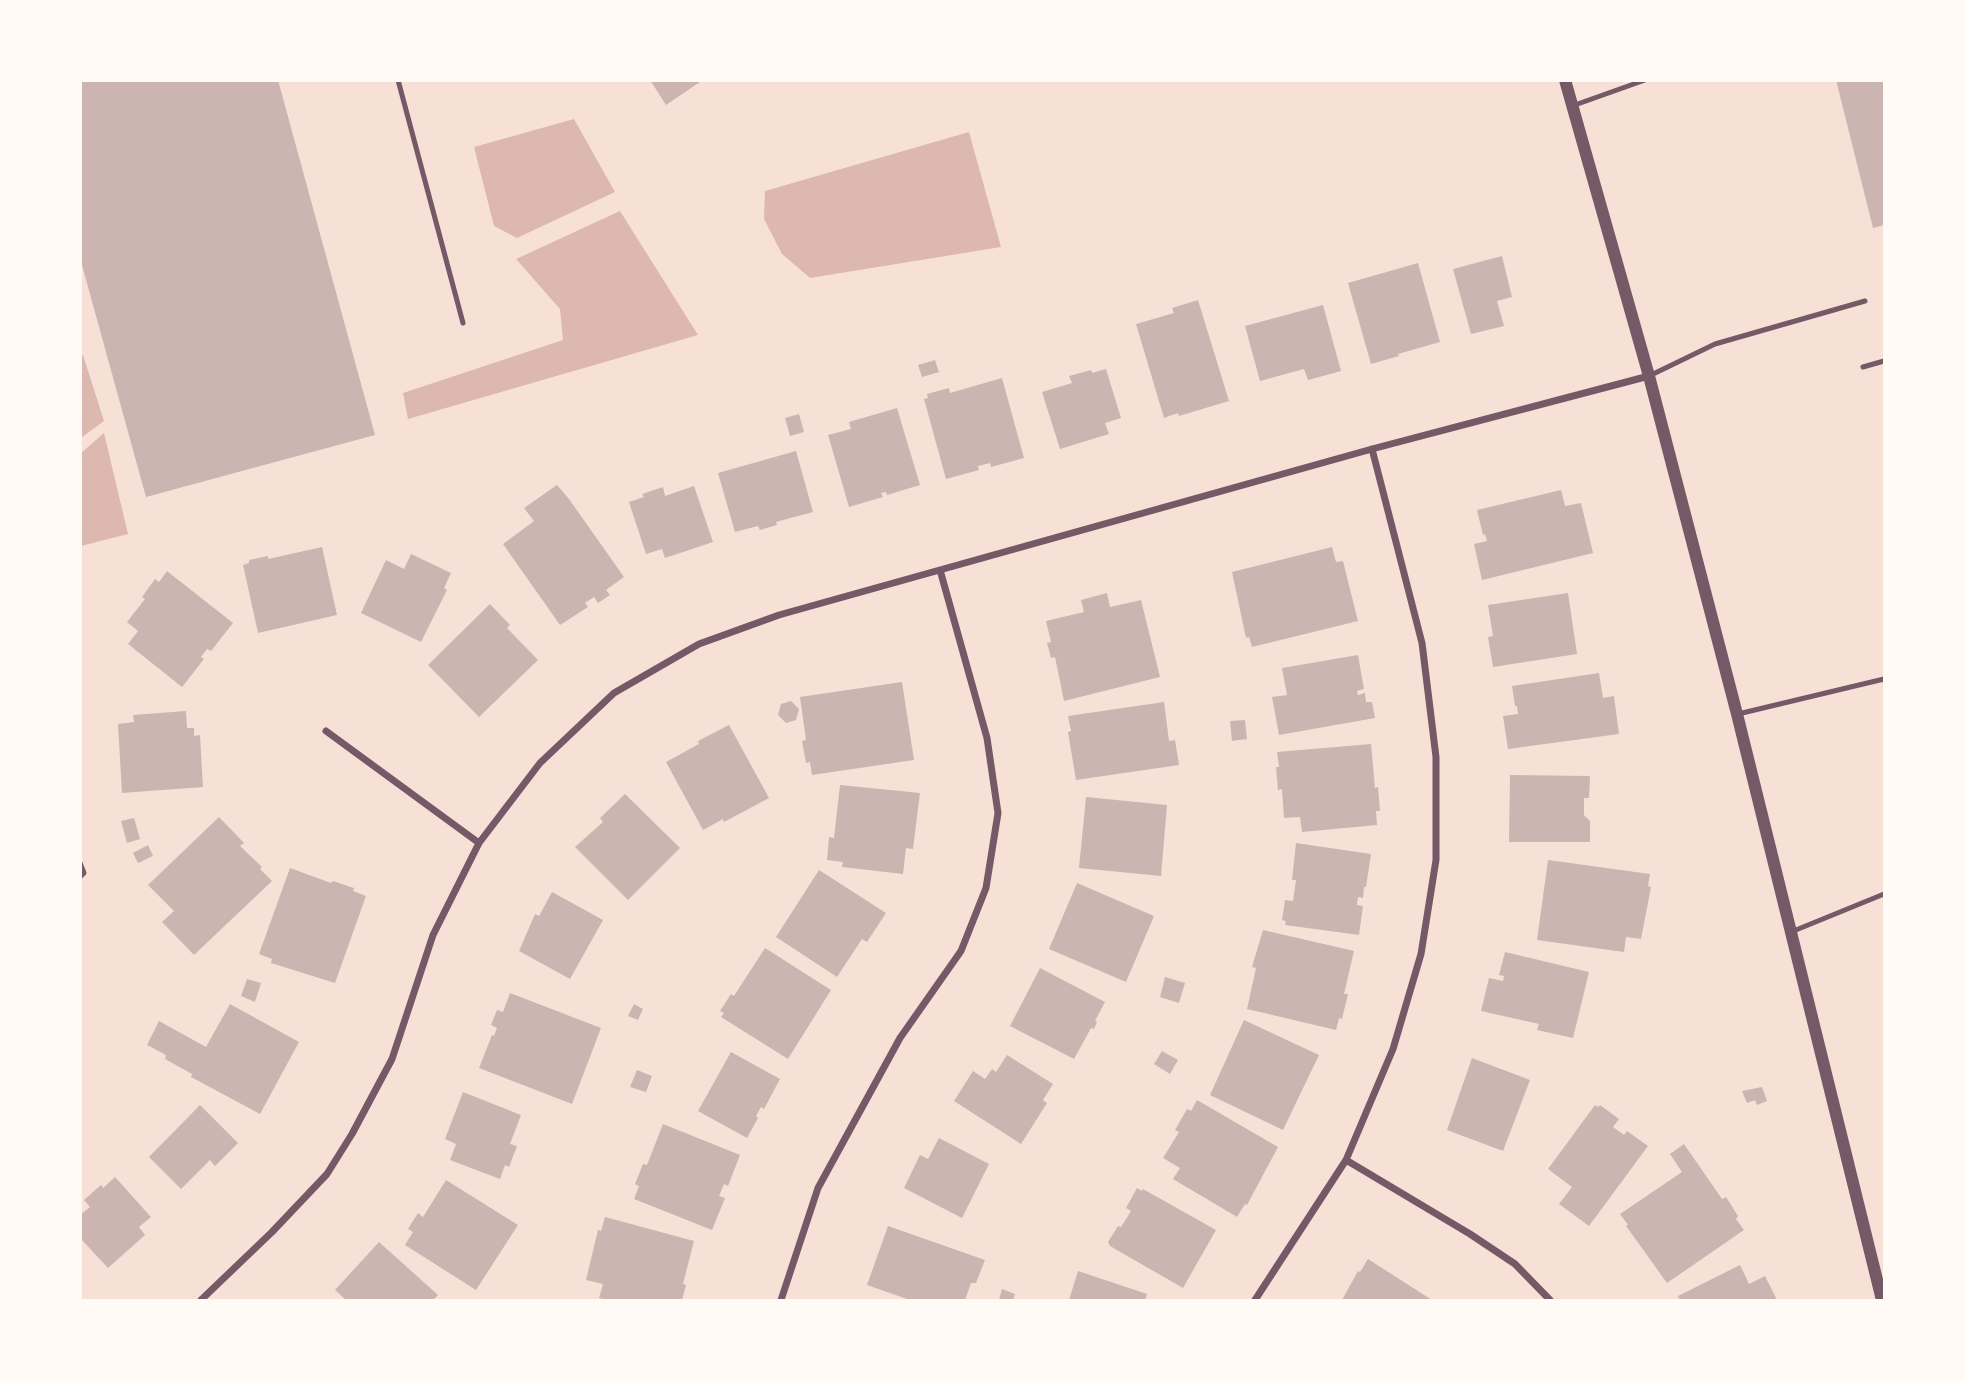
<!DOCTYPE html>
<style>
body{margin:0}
#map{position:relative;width:1965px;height:1381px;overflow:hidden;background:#f7e1d7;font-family:Helvetica,sans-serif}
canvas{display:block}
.frame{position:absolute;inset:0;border:82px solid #fffaf5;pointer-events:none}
</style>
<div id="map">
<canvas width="1965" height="1381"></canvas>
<div class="frame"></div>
</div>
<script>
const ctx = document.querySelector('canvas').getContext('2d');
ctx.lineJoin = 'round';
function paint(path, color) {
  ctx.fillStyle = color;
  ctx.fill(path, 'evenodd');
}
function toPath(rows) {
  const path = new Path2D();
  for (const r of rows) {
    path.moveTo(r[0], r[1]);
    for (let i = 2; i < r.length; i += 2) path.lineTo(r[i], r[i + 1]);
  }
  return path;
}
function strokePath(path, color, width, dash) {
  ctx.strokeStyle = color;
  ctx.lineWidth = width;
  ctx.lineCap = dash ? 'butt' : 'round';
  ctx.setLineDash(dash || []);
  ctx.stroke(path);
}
const water = toPath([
 [574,119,615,192,517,238,494,226,474,147],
 [969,132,1001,247,810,278,782,254,764,219,765,191],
 [620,211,698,335,408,419,403,393,563,340,560,309,516,259],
 [81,354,83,355,104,421,81,438],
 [104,433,128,534,81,546,81,453]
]);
const building = toPath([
 [80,80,278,80,375,435,146,497,80,258],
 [650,80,703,80,666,105],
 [1836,80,1884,80,1884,225,1873,228],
 [1502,256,1512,297,1497,301,1504,326,1471,334,1453,269],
 [1418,263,1440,342,1398,354,1399,356,1371,364,1348,283],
 [1198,300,1229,401,1179,416,1178,413,1164,418,1136,324,1174,313,1172,308],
 [1323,305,1341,371,1308,380,1304,369,1260,381,1245,326],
 [935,360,939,372,922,377,918,365],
 [1106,369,1121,418,1105,423,1109,434,1060,449,1042,392,1072,383,1069,376,1091,370,1092,373],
 [1002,378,1024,458,991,467,990,463,978,466,979,470,946,479,924,399,928,398,927,394,949,388,950,393],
 [897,408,920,485,887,495,886,492,881,493,883,497,849,507,828,435,851,429,849,422],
 [799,414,804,432,790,436,785,418],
 [796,451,813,512,776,522,777,525,760,530,758,526,735,532,718,473],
 [557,485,569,499,624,577,606,590,610,595,598,603,594,597,585,603,588,607,560,625,503,544,534,521,524,508],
 [694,486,713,542,665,558,662,549,646,554,629,502,644,497,642,494,663,487,665,496],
 [1561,490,1565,506,1581,503,1593,553,1482,580,1474,544,1487,541,1485,534,1483,535,1477,510],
 [322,547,337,615,258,633,243,565,249,563,249,560,268,556,268,559],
 [1332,547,1336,562,1343,561,1358,621,1252,647,1249,637,1246,638,1232,572],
 [411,554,451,573,444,588,447,590,421,642,361,613,386,560,404,569],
 [167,571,233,623,211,651,207,649,201,657,204,659,182,687,128,644,138,631,127,622,145,599,142,597,155,579,159,582],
 [1107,593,1110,607,1141,600,1160,677,1064,701,1055,657,1051,658,1047,643,1051,642,1046,621,1084,612,1081,600],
 [1568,593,1577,654,1493,667,1488,637,1493,636,1488,605],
 [490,604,510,625,507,628,538,660,479,717,428,665],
 [1358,655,1364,689,1357,691,1358,695,1365,693,1366,702,1372,702,1375,718,1279,735,1272,697,1287,695,1282,668],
 [1599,673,1603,698,1614,696,1619,734,1508,749,1503,716,1518,714,1517,706,1515,706,1512,686],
 [902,682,914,760,812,775,810,762,806,763,802,741,806,740,800,697],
 [791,701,799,709,796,720,786,723,778,715,781,704],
 [1164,702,1169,741,1175,740,1179,765,1076,780,1068,732,1071,731,1068,716],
 [186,711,187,728,194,728,194,736,200,735,203,787,122,793,118,724,134,722,133,715],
 [1245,720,1247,739,1232,741,1230,721],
 [729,725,769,798,724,822,723,819,703,830,666,762,699,744,698,741],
 [1371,744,1375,788,1378,787,1380,811,1376,811,1377,825,1302,832,1300,817,1284,818,1282,789,1278,790,1276,767,1279,767,1277,752],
 [1510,775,1590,776,1589,798,1584,798,1584,815,1590,821,1590,842,1509,842],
 [840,785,920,793,913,849,906,848,903,874,842,867,843,862,827,860,829,837,834,838],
 [625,794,680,848,628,900,575,847,603,822,600,818],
 [1086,797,1167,805,1161,876,1079,868],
 [219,817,244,843,240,846,262,867,260,869,272,881,194,955,162,922,174,911,148,885],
 [134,818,140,839,127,843,121,821],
 [1296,843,1371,854,1366,887,1364,887,1363,898,1358,897,1357,905,1363,906,1359,935,1285,925,1286,921,1282,920,1285,900,1293,901,1296,880,1292,880],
 [148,845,153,856,138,863,133,853],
 [1548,860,1650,874,1648,886,1651,887,1641,939,1626,937,1624,952,1537,940],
 [290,868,331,883,333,881,354,888,353,891,366,896,335,983,271,963,272,959,259,954],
 [819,870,886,913,867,942,862,939,837,977,776,937],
 [1077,883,1154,916,1126,982,1049,949],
 [552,892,603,920,570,979,519,951,535,914,539,916],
 [1263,930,1354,951,1344,994,1348,994,1342,1019,1339,1018,1336,1030,1247,1009,1256,968,1252,967],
 [765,948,831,990,788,1059,721,1017,724,1013,720,1011,731,994,734,996],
 [1505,952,1589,972,1573,1038,1537,1030,1539,1024,1481,1011,1489,978,1503,981,1504,976,1499,975],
 [1040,968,1105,1002,1095,1021,1097,1022,1094,1029,1091,1028,1074,1059,1010,1026],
 [1165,977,1185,983,1179,1003,1160,997],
 [247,979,261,983,255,1002,241,996],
 [510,993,601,1028,572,1104,479,1068,492,1035,494,1036,497,1028,491,1025,497,1010,503,1012],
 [230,1004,299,1042,260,1114,191,1077,192,1074,165,1059,166,1055,147,1045,159,1021,206,1047],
 [634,1004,643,1009,638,1020,628,1016],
 [1244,1020,1319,1055,1283,1130,1210,1095],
 [1162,1051,1178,1060,1170,1074,1154,1064],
 [731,1052,780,1079,764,1109,761,1107,756,1116,758,1118,747,1138,698,1111],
 [1007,1055,1053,1084,1043,1100,1047,1103,1021,1144,954,1101,973,1071,985,1079,992,1069,996,1072],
 [1472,1058,1530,1080,1503,1151,1447,1130],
 [637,1070,652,1076,646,1092,630,1087],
 [1762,1087,1767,1101,1757,1105,1755,1100,1747,1103,1742,1091],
 [463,1092,521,1115,510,1144,517,1146,509,1167,505,1165,500,1179,450,1160,456,1144,445,1139],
 [1197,1100,1278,1147,1247,1205,1245,1204,1237,1217,1173,1179,1180,1168,1163,1158,1179,1132,1175,1130,1187,1109,1191,1111],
 [200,1105,238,1143,215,1166,210,1160,181,1189,149,1157],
 [1595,1105,1598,1107,1600,1105,1619,1119,1613,1127,1624,1135,1627,1131,1648,1146,1589,1226,1559,1204,1572,1187,1548,1169],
 [663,1124,740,1155,728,1186,724,1184,719,1196,725,1198,712,1230,634,1199,639,1186,635,1184,643,1164,647,1165],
 [939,1138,989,1164,962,1218,904,1188,920,1155,928,1159],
 [1684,1144,1722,1199,1726,1197,1738,1216,1736,1219,1744,1230,1667,1283,1626,1226,1628,1225,1620,1214,1682,1172,1670,1154],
 [115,1177,151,1217,139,1227,145,1235,108,1268,80,1238,80,1215,90,1207,84,1200,101,1185,103,1188],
 [446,1180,518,1225,476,1290,405,1245,413,1232,408,1229,418,1213,423,1217],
 [1137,1188,1142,1191,1143,1189,1216,1230,1183,1288,1110,1246,1108,1242,1118,1226,1121,1227,1131,1211,1126,1208],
 [605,1217,694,1241,683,1284,686,1285,682,1300,607,1300,599,1298,603,1284,586,1280,598,1230,601,1231],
 [888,1226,985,1260,976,1283,971,1283,965,1300,910,1300,867,1285],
 [379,1242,438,1295,433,1300,346,1300,335,1290],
 [1368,1259,1432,1300,1342,1300,1358,1271,1360,1272],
 [1740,1265,1749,1284,1765,1276,1777,1300,1680,1300,1678,1296],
 [1078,1271,1147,1294,1145,1300,1069,1300],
 [1002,1289,1015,1294,1013,1300,999,1300]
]);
const service = toPath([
 [398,80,463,323],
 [1572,106,1645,80],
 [1863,367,1884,361],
 [1649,376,1715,344,1865,301],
 [1738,714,1884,679],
 [80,863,84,873,80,877],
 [1791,932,1884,894]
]);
const minor = toPath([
 [326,731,479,843],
 [1346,1160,1470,1234,1515,1264,1550,1300],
 [201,1300,272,1232,327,1174,352,1134,392,1059,433,935,479,843,540,763,614,693,699,644,779,615,1372,449,1649,376],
 [781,1300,818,1188,900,1038,961,951,986,888,998,813,987,738,940,570],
 [1255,1300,1346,1160,1393,1049,1421,954,1436,860,1436,757,1422,643,1372,449]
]);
const tertiary = toPath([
 [1565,80,1649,376,1737,714,1882,1300]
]);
paint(water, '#dcb8b0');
paint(building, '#ccb4b1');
strokePath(service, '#755966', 5);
strokePath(minor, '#755966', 7);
strokePath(tertiary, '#755966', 12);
</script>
